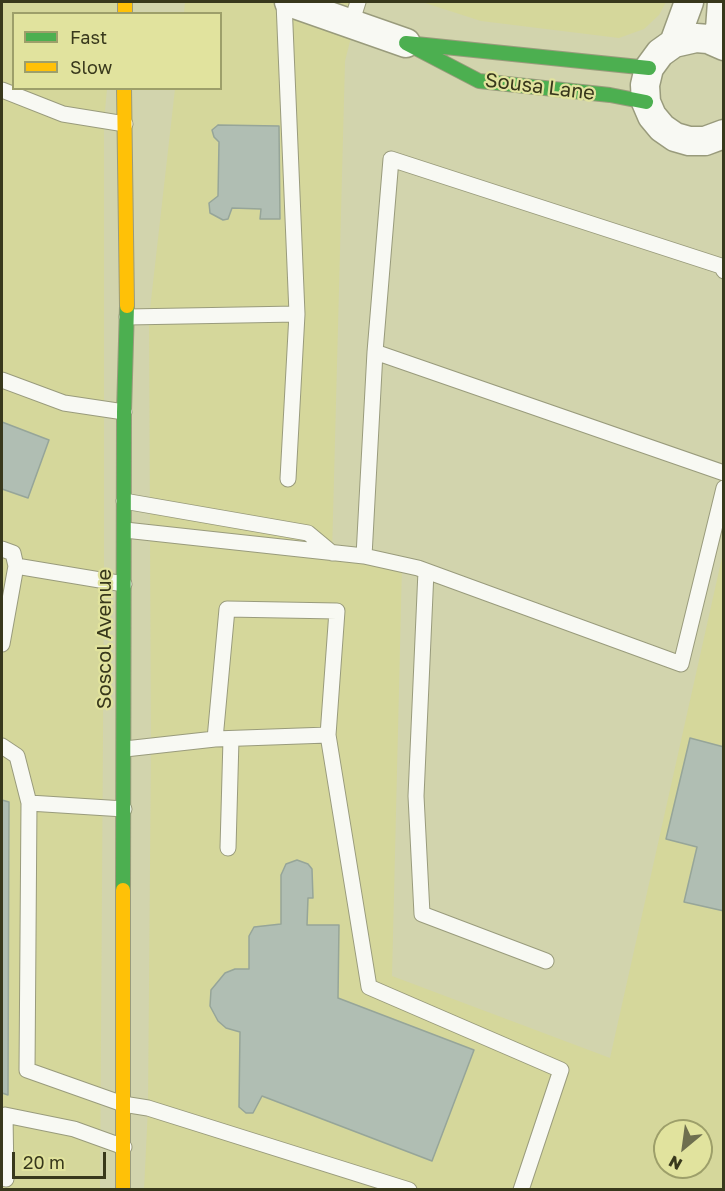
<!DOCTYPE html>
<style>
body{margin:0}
#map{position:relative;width:725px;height:1191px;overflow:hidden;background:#d2d4ad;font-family:"Golos Text",sans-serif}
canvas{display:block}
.frame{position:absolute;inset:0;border:3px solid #38381c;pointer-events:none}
.legend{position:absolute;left:12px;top:12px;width:210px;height:78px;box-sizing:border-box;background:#e1e39e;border:2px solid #9d9f6a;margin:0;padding:8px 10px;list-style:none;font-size:18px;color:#38381c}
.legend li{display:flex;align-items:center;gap:12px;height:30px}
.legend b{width:30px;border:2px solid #9d9f6a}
.north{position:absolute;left:653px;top:1119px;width:60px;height:60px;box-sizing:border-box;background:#e1e39e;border:2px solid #9d9f6a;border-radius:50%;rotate:209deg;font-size:16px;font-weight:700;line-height:24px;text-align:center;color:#38381c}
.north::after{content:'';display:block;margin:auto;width:21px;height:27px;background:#6e6f4f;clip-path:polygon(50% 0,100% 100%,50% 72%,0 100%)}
.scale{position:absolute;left:12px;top:1152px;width:94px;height:27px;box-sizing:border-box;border:3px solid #38381c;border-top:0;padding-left:8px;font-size:18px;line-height:21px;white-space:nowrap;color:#38381c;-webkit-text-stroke:4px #e1e39e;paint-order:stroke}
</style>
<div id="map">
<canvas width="725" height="1191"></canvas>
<div class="frame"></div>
<ul class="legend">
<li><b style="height:8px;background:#4caf50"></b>Fast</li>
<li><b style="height:8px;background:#ffc107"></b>Slow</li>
</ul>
<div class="north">N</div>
<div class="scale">20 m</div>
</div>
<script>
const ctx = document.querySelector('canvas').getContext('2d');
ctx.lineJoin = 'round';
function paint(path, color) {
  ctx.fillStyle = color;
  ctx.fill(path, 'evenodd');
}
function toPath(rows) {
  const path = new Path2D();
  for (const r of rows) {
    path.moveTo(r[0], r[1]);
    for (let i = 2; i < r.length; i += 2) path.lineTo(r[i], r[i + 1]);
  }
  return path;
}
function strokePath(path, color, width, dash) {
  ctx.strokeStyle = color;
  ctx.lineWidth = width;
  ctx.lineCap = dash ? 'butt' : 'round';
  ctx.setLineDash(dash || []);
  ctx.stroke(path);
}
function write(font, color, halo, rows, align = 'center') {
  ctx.font = font + ' "Golos Text",sans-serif';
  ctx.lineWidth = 4.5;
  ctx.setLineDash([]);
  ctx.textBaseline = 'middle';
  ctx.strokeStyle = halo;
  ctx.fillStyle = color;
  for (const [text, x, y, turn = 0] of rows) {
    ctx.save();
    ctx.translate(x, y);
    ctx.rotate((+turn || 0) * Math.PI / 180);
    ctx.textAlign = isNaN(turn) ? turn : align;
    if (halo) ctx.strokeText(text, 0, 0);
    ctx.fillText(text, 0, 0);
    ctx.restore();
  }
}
const built = toPath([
 [2,2,117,2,116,13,14,14,14,88,107,89,104,121,104,581,100,1189,2,1190],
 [185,2,360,2,345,61,332,553,402,565,392,976,610,1058,723,553,723,1189,144,1190,148,1108,151,745,149,318,175,89,220,88,220,14,184,13],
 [665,1131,701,1131,701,1167,665,1167],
 [422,2,666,2,659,15,644,29,619,38,481,21]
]);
const building = toPath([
 [218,125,279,126,280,219,260,219,261,209,232,208,228,219,223,220,210,213,209,203,218,196,219,142,214,137,212,130,218,125],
 [2,422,49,440,28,498,2,489,2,422],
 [690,738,724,747,724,911,684,902,697,847,666,839,690,738],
 [2,800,9,802,8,1095,2,1093,2,800],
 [297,860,308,864,312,869,313,898,308,898,307,925,339,925,338,998,474,1050,432,1161,262,1096,253,1113,246,1113,239,1107,240,1032,226,1028,218,1021,210,1006,211,990,225,973,235,969,249,969,249,936,254,927,281,924,281,875,286,864,297,860]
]);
const lane = toPath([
 [284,2,297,314],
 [351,24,358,2],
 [2,90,63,114,125,124],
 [127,317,297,314,288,479],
 [375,352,724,473],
 [2,380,64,403,124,412],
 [124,501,308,533,332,553],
 [125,530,364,556,418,568,681,664,724,488],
 [2,549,13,553,16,566,124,584],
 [364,556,375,352,391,159,721,266,724,271],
 [426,571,416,796,422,914,546,961],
 [2,644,16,566],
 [215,739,227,609,337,611,328,735],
 [2,746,17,756,29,803,124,809],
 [125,749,215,739,328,735,369,987,561,1070,521,1190],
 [29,803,27,1070,123,1104,148,1108,409,1190],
 [228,848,231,739],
 [6,1179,5,1115,74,1129,124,1147]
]);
const street = toPath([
 [289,2,406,43],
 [674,43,689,2],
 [719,43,722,2],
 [724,46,708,39,696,38,674,43,660,53,649,68,645,85,646,102,652,116,662,128,675,137,689,141,705,141,724,134]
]);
const fast = toPath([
 [646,102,610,95,479,81,406,43,649,68],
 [123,890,124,412,127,306]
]);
const slow = toPath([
 [125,2,125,14],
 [124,88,127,306],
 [123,1190,123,890]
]);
const streetNames = [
 ["Sousa Lane",540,87,7],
 ["Soscol Avenue",105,639,-90]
];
paint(built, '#d5d79b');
paint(building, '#b0beb3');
strokePath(building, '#96a599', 1.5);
strokePath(lane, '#999b7c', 17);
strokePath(street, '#999b7c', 31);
strokePath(fast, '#999b7c', 16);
strokePath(slow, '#999b7c', 16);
strokePath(lane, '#f8f9f3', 15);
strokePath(street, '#f8f9f3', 28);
strokePath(fast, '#4caf50', 14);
strokePath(slow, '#ffc107', 14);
write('20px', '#38381c', '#e1e39e', streetNames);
</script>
